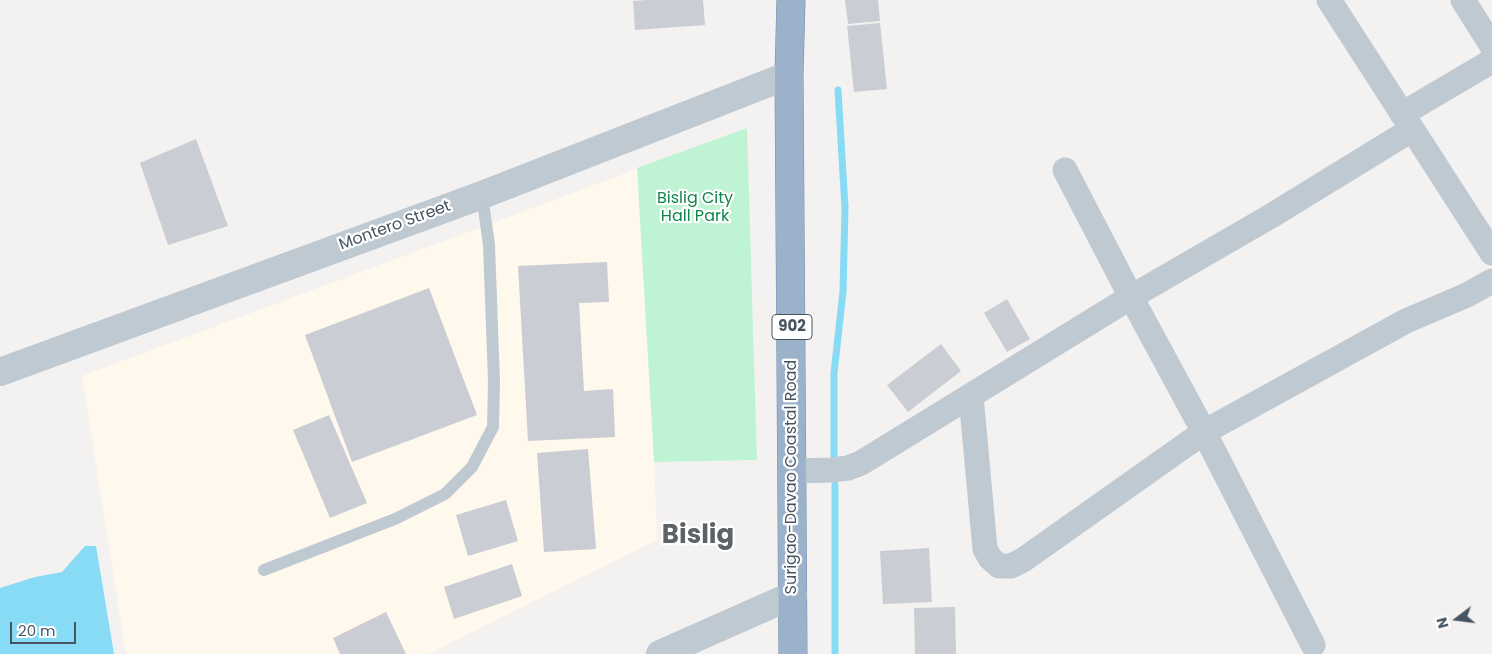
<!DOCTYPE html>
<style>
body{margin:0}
#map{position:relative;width:1492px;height:654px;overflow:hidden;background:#f4f1f1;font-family:Poppins,sans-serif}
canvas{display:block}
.north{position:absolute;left:1432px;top:594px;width:50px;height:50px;-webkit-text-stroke:4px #fff;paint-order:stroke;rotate:255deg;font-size:14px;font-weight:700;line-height:20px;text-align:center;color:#475461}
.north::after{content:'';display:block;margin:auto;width:18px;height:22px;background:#475461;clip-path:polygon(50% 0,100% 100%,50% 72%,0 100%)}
.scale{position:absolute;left:10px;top:622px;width:66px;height:22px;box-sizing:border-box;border:2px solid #475461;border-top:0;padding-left:6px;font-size:15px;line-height:18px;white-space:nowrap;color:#475461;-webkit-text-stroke:4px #fff;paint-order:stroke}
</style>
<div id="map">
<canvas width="1492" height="654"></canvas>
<div class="north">N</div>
<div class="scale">20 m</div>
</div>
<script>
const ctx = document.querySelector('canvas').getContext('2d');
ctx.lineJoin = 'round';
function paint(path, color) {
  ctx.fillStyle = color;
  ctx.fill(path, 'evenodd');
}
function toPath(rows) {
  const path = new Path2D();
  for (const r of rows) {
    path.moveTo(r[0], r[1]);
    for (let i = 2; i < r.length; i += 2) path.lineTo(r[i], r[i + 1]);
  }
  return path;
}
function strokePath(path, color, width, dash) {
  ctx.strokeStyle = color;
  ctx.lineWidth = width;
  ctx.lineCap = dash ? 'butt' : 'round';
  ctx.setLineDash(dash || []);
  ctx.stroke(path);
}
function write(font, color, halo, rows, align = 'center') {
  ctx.font = font + ' Poppins,sans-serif';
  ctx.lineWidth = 4.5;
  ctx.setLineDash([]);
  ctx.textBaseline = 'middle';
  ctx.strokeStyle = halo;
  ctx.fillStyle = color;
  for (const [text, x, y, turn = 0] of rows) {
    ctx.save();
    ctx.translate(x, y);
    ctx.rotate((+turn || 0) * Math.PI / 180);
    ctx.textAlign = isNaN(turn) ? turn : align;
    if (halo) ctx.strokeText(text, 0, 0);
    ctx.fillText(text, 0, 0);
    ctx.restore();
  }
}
const commercial = toPath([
 [747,128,757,460,654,462,657,540,428,654,126,654,82,376]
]);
const green = toPath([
 [747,128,757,460,654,462,637,168]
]);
const water = toPath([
 [85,546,96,546,114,654,0,654,0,588,35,577,62,572]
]);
const stream = toPath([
 [834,458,834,373,843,292,845,208,838,90],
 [835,485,835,654]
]);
const building = toPath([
 [647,0,703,0,705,25,635,30,633,1],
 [845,0,878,0,880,21,848,24],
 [880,23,887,89,854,92,847,26],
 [196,139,228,226,168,245,140,163],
 [607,262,609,302,579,303,584,391,613,389,615,437,528,441,518,266],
 [429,288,477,415,352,462,305,335],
 [1007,299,1030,339,1007,352,984,313],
 [941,344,961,371,908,412,887,385],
 [329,415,367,503,330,518,293,430],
 [588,449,596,549,544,552,537,453],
 [506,500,518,541,468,556,456,515],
 [929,548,932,602,883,604,880,551],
 [512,564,522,596,454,619,444,587],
 [955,607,956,654,915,654,914,608],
 [386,612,406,654,340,654,333,638]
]);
const service = toPath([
 [264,570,395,519,445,494,472,467,493,427,494,382,489,245,482,195]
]);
const minor = toPath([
 [1329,0,1492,253],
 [1463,0,1492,46],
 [1402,114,1492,61],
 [1065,170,1131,297,1204,432,1313,645],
 [971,396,985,549,990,558,999,566,1011,566,1023,560,1204,432,1406,321,1467,295,1492,281],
 [792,471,833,470,848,468,861,463,1131,297,1271,216,1411,130]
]);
const tertiary = toPath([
 [0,372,482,195,789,75],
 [660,654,793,595]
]);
const trunk = toPath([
 [791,0,789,75,793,654]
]);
const shields = [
 [792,327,40]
];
const shieldNames = [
 ["902",792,327]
];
const parkNames = [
 ["Bislig City",695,199],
 ["Hall Park",695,217]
];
const streetNames = [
 ["Montero Street",395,226,-20],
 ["Surigao-Davao Coastal Road",792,477,-90]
];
const townNames = [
 ["Bislig",698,536]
];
paint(commercial, '#fef9ec');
paint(green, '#bef3d4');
paint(water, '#88dbf4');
strokePath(stream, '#88dbf4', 7);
paint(building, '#cbcdd4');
strokePath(trunk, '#718eaf', 29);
strokePath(service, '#bec9d2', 12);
strokePath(minor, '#bec9d2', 25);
strokePath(tertiary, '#bec9d2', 28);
strokePath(trunk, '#9bb2ca', 28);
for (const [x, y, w] of shields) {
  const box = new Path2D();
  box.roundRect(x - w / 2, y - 12.5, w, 25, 4);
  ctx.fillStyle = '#fff';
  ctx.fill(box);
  strokePath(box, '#475461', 1);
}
write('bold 15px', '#475461', null, shieldNames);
write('16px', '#10854c', '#fff', parkNames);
write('16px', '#475461', '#fff', streetNames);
write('bold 26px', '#5d6267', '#fff', townNames);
</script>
